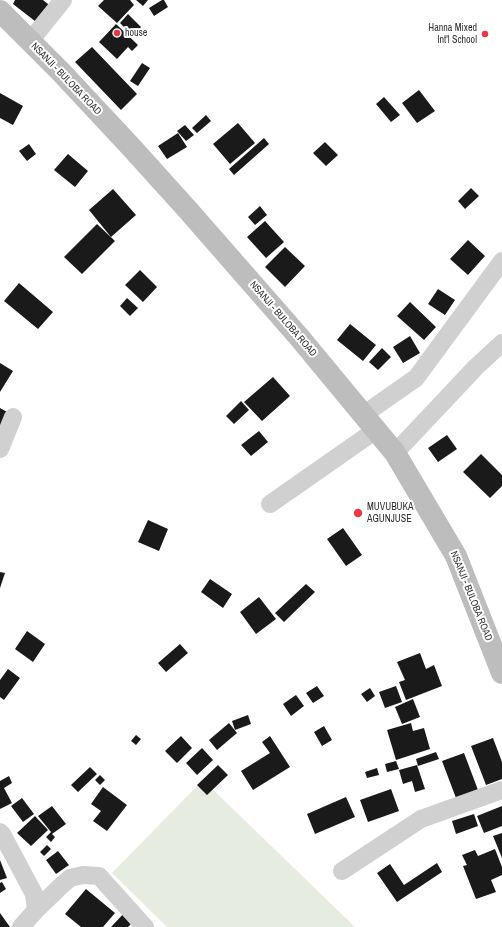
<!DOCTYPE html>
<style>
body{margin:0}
canvas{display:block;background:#fff}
</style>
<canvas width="502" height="927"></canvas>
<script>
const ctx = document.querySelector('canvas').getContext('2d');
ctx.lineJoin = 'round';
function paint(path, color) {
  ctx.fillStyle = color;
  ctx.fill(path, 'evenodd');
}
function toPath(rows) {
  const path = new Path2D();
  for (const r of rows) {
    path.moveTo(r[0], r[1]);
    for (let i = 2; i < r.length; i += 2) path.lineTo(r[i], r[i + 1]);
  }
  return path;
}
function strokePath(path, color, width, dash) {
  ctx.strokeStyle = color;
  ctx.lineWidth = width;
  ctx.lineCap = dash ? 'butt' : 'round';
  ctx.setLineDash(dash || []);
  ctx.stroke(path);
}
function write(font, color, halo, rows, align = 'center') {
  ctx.font = font + ' "Archivo Narrow",sans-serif';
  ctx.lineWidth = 4;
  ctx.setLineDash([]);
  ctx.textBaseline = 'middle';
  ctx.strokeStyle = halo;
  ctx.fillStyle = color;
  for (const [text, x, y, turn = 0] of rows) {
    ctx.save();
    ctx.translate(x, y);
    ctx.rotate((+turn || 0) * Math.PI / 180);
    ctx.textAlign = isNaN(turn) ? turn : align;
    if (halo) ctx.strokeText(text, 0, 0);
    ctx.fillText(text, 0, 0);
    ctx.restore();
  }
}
const green = toPath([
 [203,780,355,927,167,927,112,873]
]);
const building = toPath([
 [15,0,43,0,53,8,40,25,13,4],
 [104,0,130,0,134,5,117,23,98,6],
 [136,0,148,0,143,6],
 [162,0,164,0,168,7,154,16,149,8],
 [128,14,141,27,133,36,120,23],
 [116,24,138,45,132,51,128,47,117,59,99,42],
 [92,47,137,94,121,110,75,62],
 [142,63,150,68,138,86,130,81],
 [419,90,435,111,417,123,402,103],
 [0,93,23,106,13,125,0,118],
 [384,97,400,115,391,122,376,104],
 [206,115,211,121,197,133,192,128],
 [238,123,255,143,230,164,213,144],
 [185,125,194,135,186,141,177,131],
 [178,133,187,147,167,159,158,146],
 [264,138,269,144,234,175,229,169],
 [325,142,338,155,326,166,313,153],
 [29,144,36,154,27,161,19,151],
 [68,154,88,171,75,187,54,170],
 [471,188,479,196,465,209,458,201],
 [113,189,136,215,111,237,89,210],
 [260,206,267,215,255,225,248,217],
 [265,221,284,242,266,258,247,237],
 [97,224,115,241,82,274,64,257],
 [468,240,485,256,468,275,450,259],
 [285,247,305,266,285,287,265,267],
 [140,270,157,287,143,302,125,285],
 [19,283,53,312,38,329,4,301],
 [438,289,455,300,445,315,428,304],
 [127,298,138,308,130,316,120,306],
 [410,302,436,327,424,340,397,316],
 [350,324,376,345,363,361,337,340],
 [410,336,420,353,403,363,393,347],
 [382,348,391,357,378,370,369,362],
 [0,363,13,371,0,392],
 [273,377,290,396,262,421,244,402],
 [241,401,249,410,234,424,226,416],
 [0,408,9,413,0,428],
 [259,431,268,442,251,456,241,445],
 [447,435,457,449,438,462,428,448],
 [481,454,502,475,502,486,490,498,463,472],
 [148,520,168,529,159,551,138,542],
 [343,528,362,555,346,566,327,539],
 [0,572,5,573,0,588],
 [210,579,232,594,223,608,201,592],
 [306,584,315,592,284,622,275,613],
 [259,597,276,619,256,634,240,612],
 [27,631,45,644,33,662,15,649],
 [180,644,188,653,166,672,158,663],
 [420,653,426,669,434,665,442,686,406,700,399,682,405,680,397,662],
 [8,669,20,678,4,700,0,697,0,680],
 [317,686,324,696,313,703,306,693],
 [396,686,402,702,385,708,379,692],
 [370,688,375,696,367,702,361,694],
 [296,695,304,706,291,716,283,704],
 [413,699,420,717,402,724,395,707],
 [248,715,251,724,235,730,232,721],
 [229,723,237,733,217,750,209,740],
 [411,723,413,731,424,728,430,749,396,760,387,730],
 [324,726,332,740,322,746,314,732],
 [136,735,141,739,136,745,131,741],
 [181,736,192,748,177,763,165,751],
 [270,736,290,767,253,790,241,771,270,753,262,742],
 [493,738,502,762,502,779,486,785,471,746],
 [202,748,213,760,197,775,186,763],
 [436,752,439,759,418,766,416,759],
 [464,753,478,790,456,798,442,761],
 [396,761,399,769,387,772,385,764],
 [218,765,228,775,207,795,197,785],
 [417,765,425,789,415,792,412,781,403,784,399,770],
 [90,767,97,774,78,792,71,785],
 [377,768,379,775,367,778,365,772],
 [100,775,105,780,100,785,95,780],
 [9,776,12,783,4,788,12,803,0,809,0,781],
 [103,787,127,805,107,831,93,821,101,811,91,804],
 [391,789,399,811,368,822,360,800],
 [346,797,355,817,315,834,307,814],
 [22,798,34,814,23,822,11,806],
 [52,806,66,824,52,834,55,837,51,842,46,837,51,832,38,816],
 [502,806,502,826,484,833,477,816],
 [474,814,478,826,456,834,452,821],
 [35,816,48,830,31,846,17,833],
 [502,833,502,858,493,836],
 [47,845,51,849,44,856,40,852],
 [495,849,502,867,502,875,491,880,496,892,476,899,463,866,467,865,462,855,475,850,478,856],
 [58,851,69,865,56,874,46,860],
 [0,860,7,878,0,880],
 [437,863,442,872,397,902,377,873,390,864,404,885],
 [2,882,6,889,0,893,0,883],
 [86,889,115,913,103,927,81,927,65,914],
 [126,911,135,920,128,927,111,927],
 [0,913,10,927,0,927]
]);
const minor = toPath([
 [30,41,63,0],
 [363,415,416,378,502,261],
 [0,449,13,417],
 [395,453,476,367,502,343],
 [270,504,376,430],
 [0,832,2,834,34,894,36,910],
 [342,871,421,819,502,790],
 [21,927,36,910,62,885,70,878,83,875,99,876,145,927]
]);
const secondary = toPath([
 [0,11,61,72,131,147,187,209,299,337,395,453,456,556,502,673]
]);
const markers = [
 [117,33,4,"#e63946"],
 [485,34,4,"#e63946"],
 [358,513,5,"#e63946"]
];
const poiNames = [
 ["Hanna Mixed",477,28,"right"],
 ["Int'l School",477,40,"right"],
 ["house",125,33],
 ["MUVUBUKA",367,507],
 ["AGUNJUSE",367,519]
];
const streetNames = [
 ["NSANJI - BULOBA ROAD",66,79,46],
 ["NSANJI - BULOBA ROAD",283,319,49],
 ["NSANJI - BULOBA ROAD",471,596,68]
];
paint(green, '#e6ecdf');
paint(building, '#1a1a1a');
strokePath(minor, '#d0d0d0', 18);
strokePath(secondary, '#bdbdbd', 22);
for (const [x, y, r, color] of markers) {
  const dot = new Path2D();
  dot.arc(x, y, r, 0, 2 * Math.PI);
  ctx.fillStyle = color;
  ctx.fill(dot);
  strokePath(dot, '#fff', 1.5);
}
write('10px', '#333', '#fff', poiNames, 'left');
write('10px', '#333', '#fff', streetNames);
</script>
